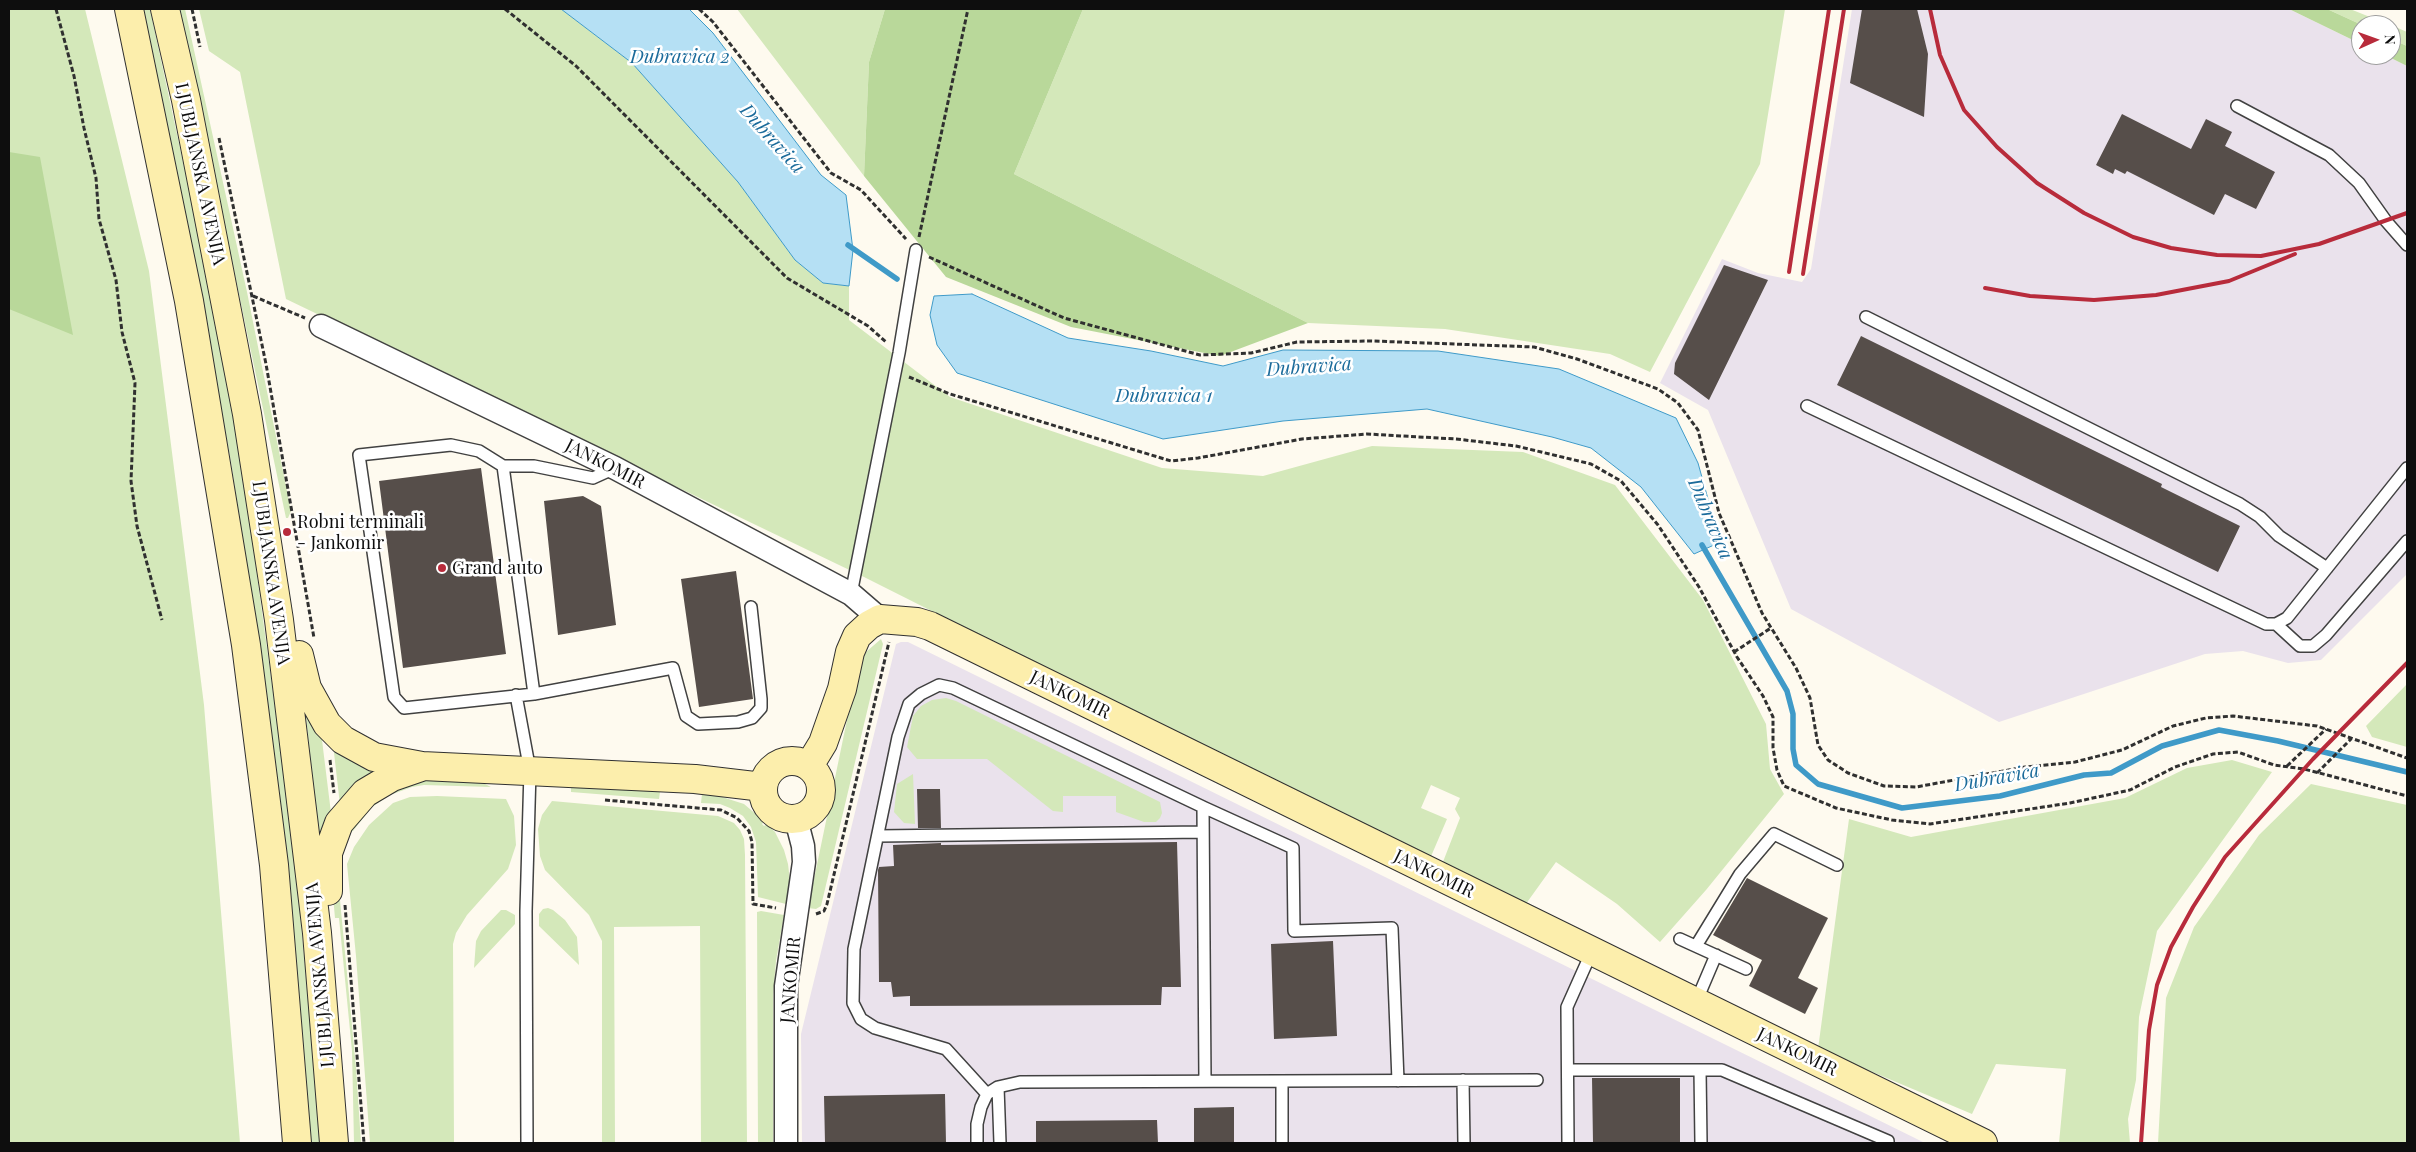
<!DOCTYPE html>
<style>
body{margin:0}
#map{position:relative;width:2416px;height:1152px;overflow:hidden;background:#fefaef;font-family:"Playfair Display",serif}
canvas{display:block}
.frame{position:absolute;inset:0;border:10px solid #0e0e0e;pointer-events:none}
.north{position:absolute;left:2351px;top:15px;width:50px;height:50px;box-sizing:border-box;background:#fff;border:1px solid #9f9f9f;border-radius:50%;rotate:88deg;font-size:14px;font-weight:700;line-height:20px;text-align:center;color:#0e0e0e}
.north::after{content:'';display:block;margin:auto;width:18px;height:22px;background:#b82b3b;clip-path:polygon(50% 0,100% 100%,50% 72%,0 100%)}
</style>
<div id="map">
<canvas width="2416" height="1152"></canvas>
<div class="frame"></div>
<div class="north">N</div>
</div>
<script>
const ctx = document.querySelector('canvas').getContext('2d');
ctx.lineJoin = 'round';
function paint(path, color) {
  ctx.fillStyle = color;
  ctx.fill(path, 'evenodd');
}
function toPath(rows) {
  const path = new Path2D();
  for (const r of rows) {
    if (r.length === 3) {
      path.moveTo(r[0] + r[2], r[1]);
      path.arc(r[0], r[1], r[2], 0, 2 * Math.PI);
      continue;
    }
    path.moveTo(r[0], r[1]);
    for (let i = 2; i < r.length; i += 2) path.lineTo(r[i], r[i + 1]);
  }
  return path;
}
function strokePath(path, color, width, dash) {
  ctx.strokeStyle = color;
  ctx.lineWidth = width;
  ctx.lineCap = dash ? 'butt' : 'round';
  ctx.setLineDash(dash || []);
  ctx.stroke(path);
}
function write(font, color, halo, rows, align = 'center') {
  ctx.font = font + ' "Playfair Display",serif';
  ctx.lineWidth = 5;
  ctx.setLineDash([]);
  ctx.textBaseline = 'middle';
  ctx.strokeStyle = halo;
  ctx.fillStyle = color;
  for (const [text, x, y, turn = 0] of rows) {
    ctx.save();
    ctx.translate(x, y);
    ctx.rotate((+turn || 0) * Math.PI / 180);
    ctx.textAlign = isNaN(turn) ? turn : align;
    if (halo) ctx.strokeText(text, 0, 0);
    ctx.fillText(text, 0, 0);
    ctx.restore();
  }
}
const industrial = toPath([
 [1852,9,2289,9,2361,44,2361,55,2385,55,2407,66,2407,574,2321,660,2288,663,2243,651,2205,654,1999,722,1791,609,1708,410,1660,383,1722,259,1758,273,1802,282,1811,269],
 [901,642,908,642,1925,1143,802,1143,801,1034,896,644]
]);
const green = toPath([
 [9,9,85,9,149,271,204,705,240,1143,9,1143],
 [141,9,150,9,194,213,241,458,294,846,321,1143,309,1143,300,1002,284,850,263,678,231,462,185,217],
 [179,9,185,9,247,292,291,511,288,518,286,518],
 [199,9,561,9,632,63,738,182,795,260,823,283,849,286,849,320,950,397,1162,468,1263,476,1372,446,1523,452,1615,485,1703,600,1766,724,1770,769,1784,794,1706,890,1660,942,1617,904,1556,862,1523,908,1441,867,1460,818,1455,809,1460,798,1431,785,1421,808,1447,819,1429,861,864,577,286,299,240,72,209,51],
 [737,9,885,9,869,62,864,176],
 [1083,9,1785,9,1760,164,1650,372,1610,354,1445,329,1308,323,1014,174],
 [2327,9,2350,9,2390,25,2362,25],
 [2391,25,2407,32,2407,46,2391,39],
 [881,639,883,644,821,906,816,909,808,908,858,667,866,652],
 [2407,684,2407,747,2372,737,2366,726],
 [946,698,956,701,1160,802,1162,813,1160,818,1156,822,1144,822,1116,812,1116,796,1063,796,1063,812,1053,811,987,759,917,759,907,747,913,716,921,706,932,700],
 [308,716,321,732,332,821,319,839,306,717],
 [333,744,378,768,340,805],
 [2232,760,2272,772,2157,931,2139,1017,2136,1080,2128,1119,2130,1143,2059,1143,2066,1069,1996,1064,1972,1114,1818,1049,1849,819,1911,837,2125,798,2187,768],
 [913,774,915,824,904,823,894,812,897,784],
 [419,779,481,782,491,787,424,785,412,787,390,795,372,807,353,831,347,833,362,807],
 [2311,784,2407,805,2407,1143,2158,1143,2166,998,2194,927,2259,835],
 [584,786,660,792,659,799,571,792,571,788],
 [702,794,719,796,744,804,764,821,762,824,764,826,767,824,775,832,784,850,788,864,790,881,786,904,758,897,756,842,751,827,743,816,730,808,720,804,701,803],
 [437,796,506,799,514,816,516,845,508,869,467,915,456,933,453,944,454,1143,370,1143,356,956,347,864,354,847,369,825,393,803,410,797],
 [552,801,718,816,734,823,740,830,744,839,745,855,747,1143,701,1143,700,926,614,927,615,1143,602,1143,602,941,589,915,545,870,540,856,538,829,542,815],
 [336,858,356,1068,361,1143,354,1143,352,1051,339,918,335,918,333,896],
 [548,908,553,910,565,920,577,937,579,965,539,926,539,914,543,909],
 [501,910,506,910,515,915,515,924,474,968,476,941,481,931],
 [761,911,784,915,776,961,773,995,773,1143,758,1143,757,912]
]);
const forest = toPath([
 [885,9,1083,9,1014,174,1308,323,1220,356,1071,327,946,277,864,176,869,62],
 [2289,9,2327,9,2362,25,2361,44],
 [2391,39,2407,46,2407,66,2385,55,2391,55],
 [9,152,40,157,73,335,9,309]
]);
const water = toPath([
 [561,9,689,9,713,33,821,175,846,195,853,250,849,286,823,283,795,260,738,182,632,63,561,9],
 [972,294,1068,338,1151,351,1223,366,1283,350,1438,351,1559,369,1676,418,1698,463,1713,517,1714,545,1694,554,1641,487,1591,448,1552,437,1427,409,1283,421,1163,439,957,373,937,345,930,315,934,296,972,294]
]);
const stream = toPath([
 [848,245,897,279],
 [1702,545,1787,691,1793,714,1793,749,1796,765,1818,784,1902,808,2000,796,2084,775,2111,773,2162,746,2219,730,2278,741,2407,772]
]);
const building = toPath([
 [1862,9,1917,9,1928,54,1924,117,1850,83],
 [2122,114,2191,149,2206,119,2232,132,2225,146,2275,172,2256,209,2225,194,2214,215,2127,171,2125,174,2115,169,2113,174,2096,165],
 [1724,265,1768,280,1709,400,1674,374,1675,363],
 [1861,336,2162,484,2161,487,2240,526,2218,572,1837,385],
 [481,468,506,654,403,668,379,481],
 [583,496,601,506,616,625,558,635,544,501],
 [736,571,753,699,699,707,681,579],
 [917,789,940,789,941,828,918,828],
 [1177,842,1181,987,1162,987,1161,1005,910,1006,910,996,893,997,891,982,879,982,878,870,879,867,894,866,893,845,941,843,941,845],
 [1747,878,1828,918,1798,978,1818,988,1805,1014,1749,986,1762,960,1713,935],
 [1333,941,1337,1036,1274,1039,1271,944],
 [1592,1078,1680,1078,1680,1143,1593,1143],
 [945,1094,946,1143,825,1143,824,1096],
 [1234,1107,1234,1143,1194,1143,1194,1108],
 [1157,1120,1158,1143,1036,1143,1036,1121]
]);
const path = toPath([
 [56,9,74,76,84,128,96,178,99,219,116,280,122,332,135,383,131,481,137,526,162,620],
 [192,9,200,47],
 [505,9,576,66,787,278,868,326,886,342],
 [699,9,713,22,831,173,861,190,906,239],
 [219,138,266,364,314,638],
 [919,237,968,9],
 [929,257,1064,318,1200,355,1251,353,1297,342,1372,341,1534,347,1577,359,1658,389,1678,403,1698,430,1719,513,1762,613,1796,668,1810,698,1818,745,1828,760,1848,773,1884,786,1916,787,2025,767,2075,762,2122,750,2173,726,2206,718,2233,716,2317,726,2407,758],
 [253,296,305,318],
 [909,377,950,394,1171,461,1198,458,1302,439,1367,434,1456,439,1516,446,1591,464,1621,481,1658,525,1699,587,1737,657,1763,696,1773,717,1773,748,1777,770,1784,786,1836,808,1892,820,1930,824,2070,803,2130,790,2175,767,2213,754,2238,752,2274,765,2304,769,2407,796],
 [1734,652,1771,628],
 [330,760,334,793],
 [2287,766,2326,729],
 [2317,773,2351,739],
 [605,800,721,810,737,818,749,831,752,842,753,904,776,908],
 [345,905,364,1143],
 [816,914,824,911,827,904,889,642]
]);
const lane = toPath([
 [2237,106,2329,155,2359,183,2386,221,2407,245],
 [1866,317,2240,504,2260,517,2279,536,2327,568],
 [1807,406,2266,624,2276,624,2287,618,2407,468],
 [503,466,479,451,451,445,359,455,394,697,404,708,534,694,673,668,686,716,698,724,738,722,752,718,761,708,761,699,751,607],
 [851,594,899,353,916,250],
 [2276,624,2300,646,2313,646,2326,635,2407,541],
 [534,694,503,466,534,466,593,478,615,468],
 [516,695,530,771,526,911,527,1143],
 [1203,807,1293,848,1294,931,1392,928,1398,1081],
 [878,836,1203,832],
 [1680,939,1746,969],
 [1696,946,1740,874,1774,834,1837,865],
 [1696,1002,1716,955],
 [1568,1070,1722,1070,1888,1141,1888,1143],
 [1700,1070,1701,1143],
 [1463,1080,1464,1143],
 [1282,1082,1282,1143],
 [998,1087,1000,1143],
 [987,1094,946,1049,875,1028,861,1019,853,1003,854,949,898,737,909,704,921,694,939,685,953,688,1203,807,1205,1081],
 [977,1143,977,1124,981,1107,987,1094,998,1087,1020,1082,1537,1080],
 [1568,1143,1567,1007,1592,951]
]);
const street = toPath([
 [321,326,615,468,851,594,880,619],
 [786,1143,786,986,804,862,803,846,796,819]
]);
const secondary = toPath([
 [129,9,189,301,246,645,274,865,297,1143],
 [165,9,186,100,247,414,279,620,317,933,334,1143],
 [299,655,307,688,327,724,343,740,374,757,422,766,695,779,763,787],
 [792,790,29],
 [809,766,823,743,842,689,850,652,857,636,869,625,880,619,917,622,930,626,1983,1143],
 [328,891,328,853,339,823,365,793,392,777,421,767]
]);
const rail = toPath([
 [1930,9,1940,55,1964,110,1997,147,2037,183,2084,213,2133,237,2171,248,2217,255,2261,256,2319,244,2407,213],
 [1789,272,1829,9],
 [1803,274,1844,9],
 [1985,288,2030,296,2094,300,2156,295,2229,281,2295,254],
 [2141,1143,2149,1030,2157,985,2171,947,2193,907,2225,857,2313,759,2407,663]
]);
const markers = [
 [287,532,5,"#b82b3b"],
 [442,568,5,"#b82b3b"]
];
const streetNames = [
 ["LJUBLJANSKA AVENIJA",200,174,78],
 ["JANKOMIR",605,464,27],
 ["LJUBLJANSKA AVENIJA",271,573,82],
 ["JANKOMIR",1070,695,26],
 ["JANKOMIR",1434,874,26],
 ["LJUBLJANSKA AVENIJA",320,975,-95],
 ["JANKOMIR",791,980,-85],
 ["JANKOMIR",1797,1052,26]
];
const poiNames = [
 ["Robni terminali",297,522],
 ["- Jankomir",297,543],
 ["Grand auto",452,568]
];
const waterNames = [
 ["Dubravica 2",680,57],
 ["Dubravica",772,139,48],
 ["Dubravica",1309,367,-4],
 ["Dubravica 1",1164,396],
 ["Dubravica",1710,519,67],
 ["Dubravica",1997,778,-10]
];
paint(industrial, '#eae2ec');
paint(green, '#d4e8ba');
paint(forest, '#b9d89a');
paint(water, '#b5e0f4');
strokePath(water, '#3f9ac8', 1);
strokePath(stream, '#3f9ac8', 5.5);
paint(building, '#564e4a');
strokePath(lane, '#414141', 14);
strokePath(street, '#414141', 25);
strokePath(secondary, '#303030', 30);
strokePath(path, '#303030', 3, [5, 2.5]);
strokePath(lane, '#fff', 11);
strokePath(street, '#fff', 22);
strokePath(secondary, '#fceeac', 28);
strokePath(rail, '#b82b3b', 4);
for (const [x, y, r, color] of markers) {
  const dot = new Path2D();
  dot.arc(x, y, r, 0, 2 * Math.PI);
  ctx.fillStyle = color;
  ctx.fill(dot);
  strokePath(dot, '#fff', 2);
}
write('18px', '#0e0e0e', '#fff', streetNames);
write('18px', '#0e0e0e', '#fff', poiNames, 'left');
write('italic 19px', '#1b6b9b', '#fff', waterNames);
</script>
